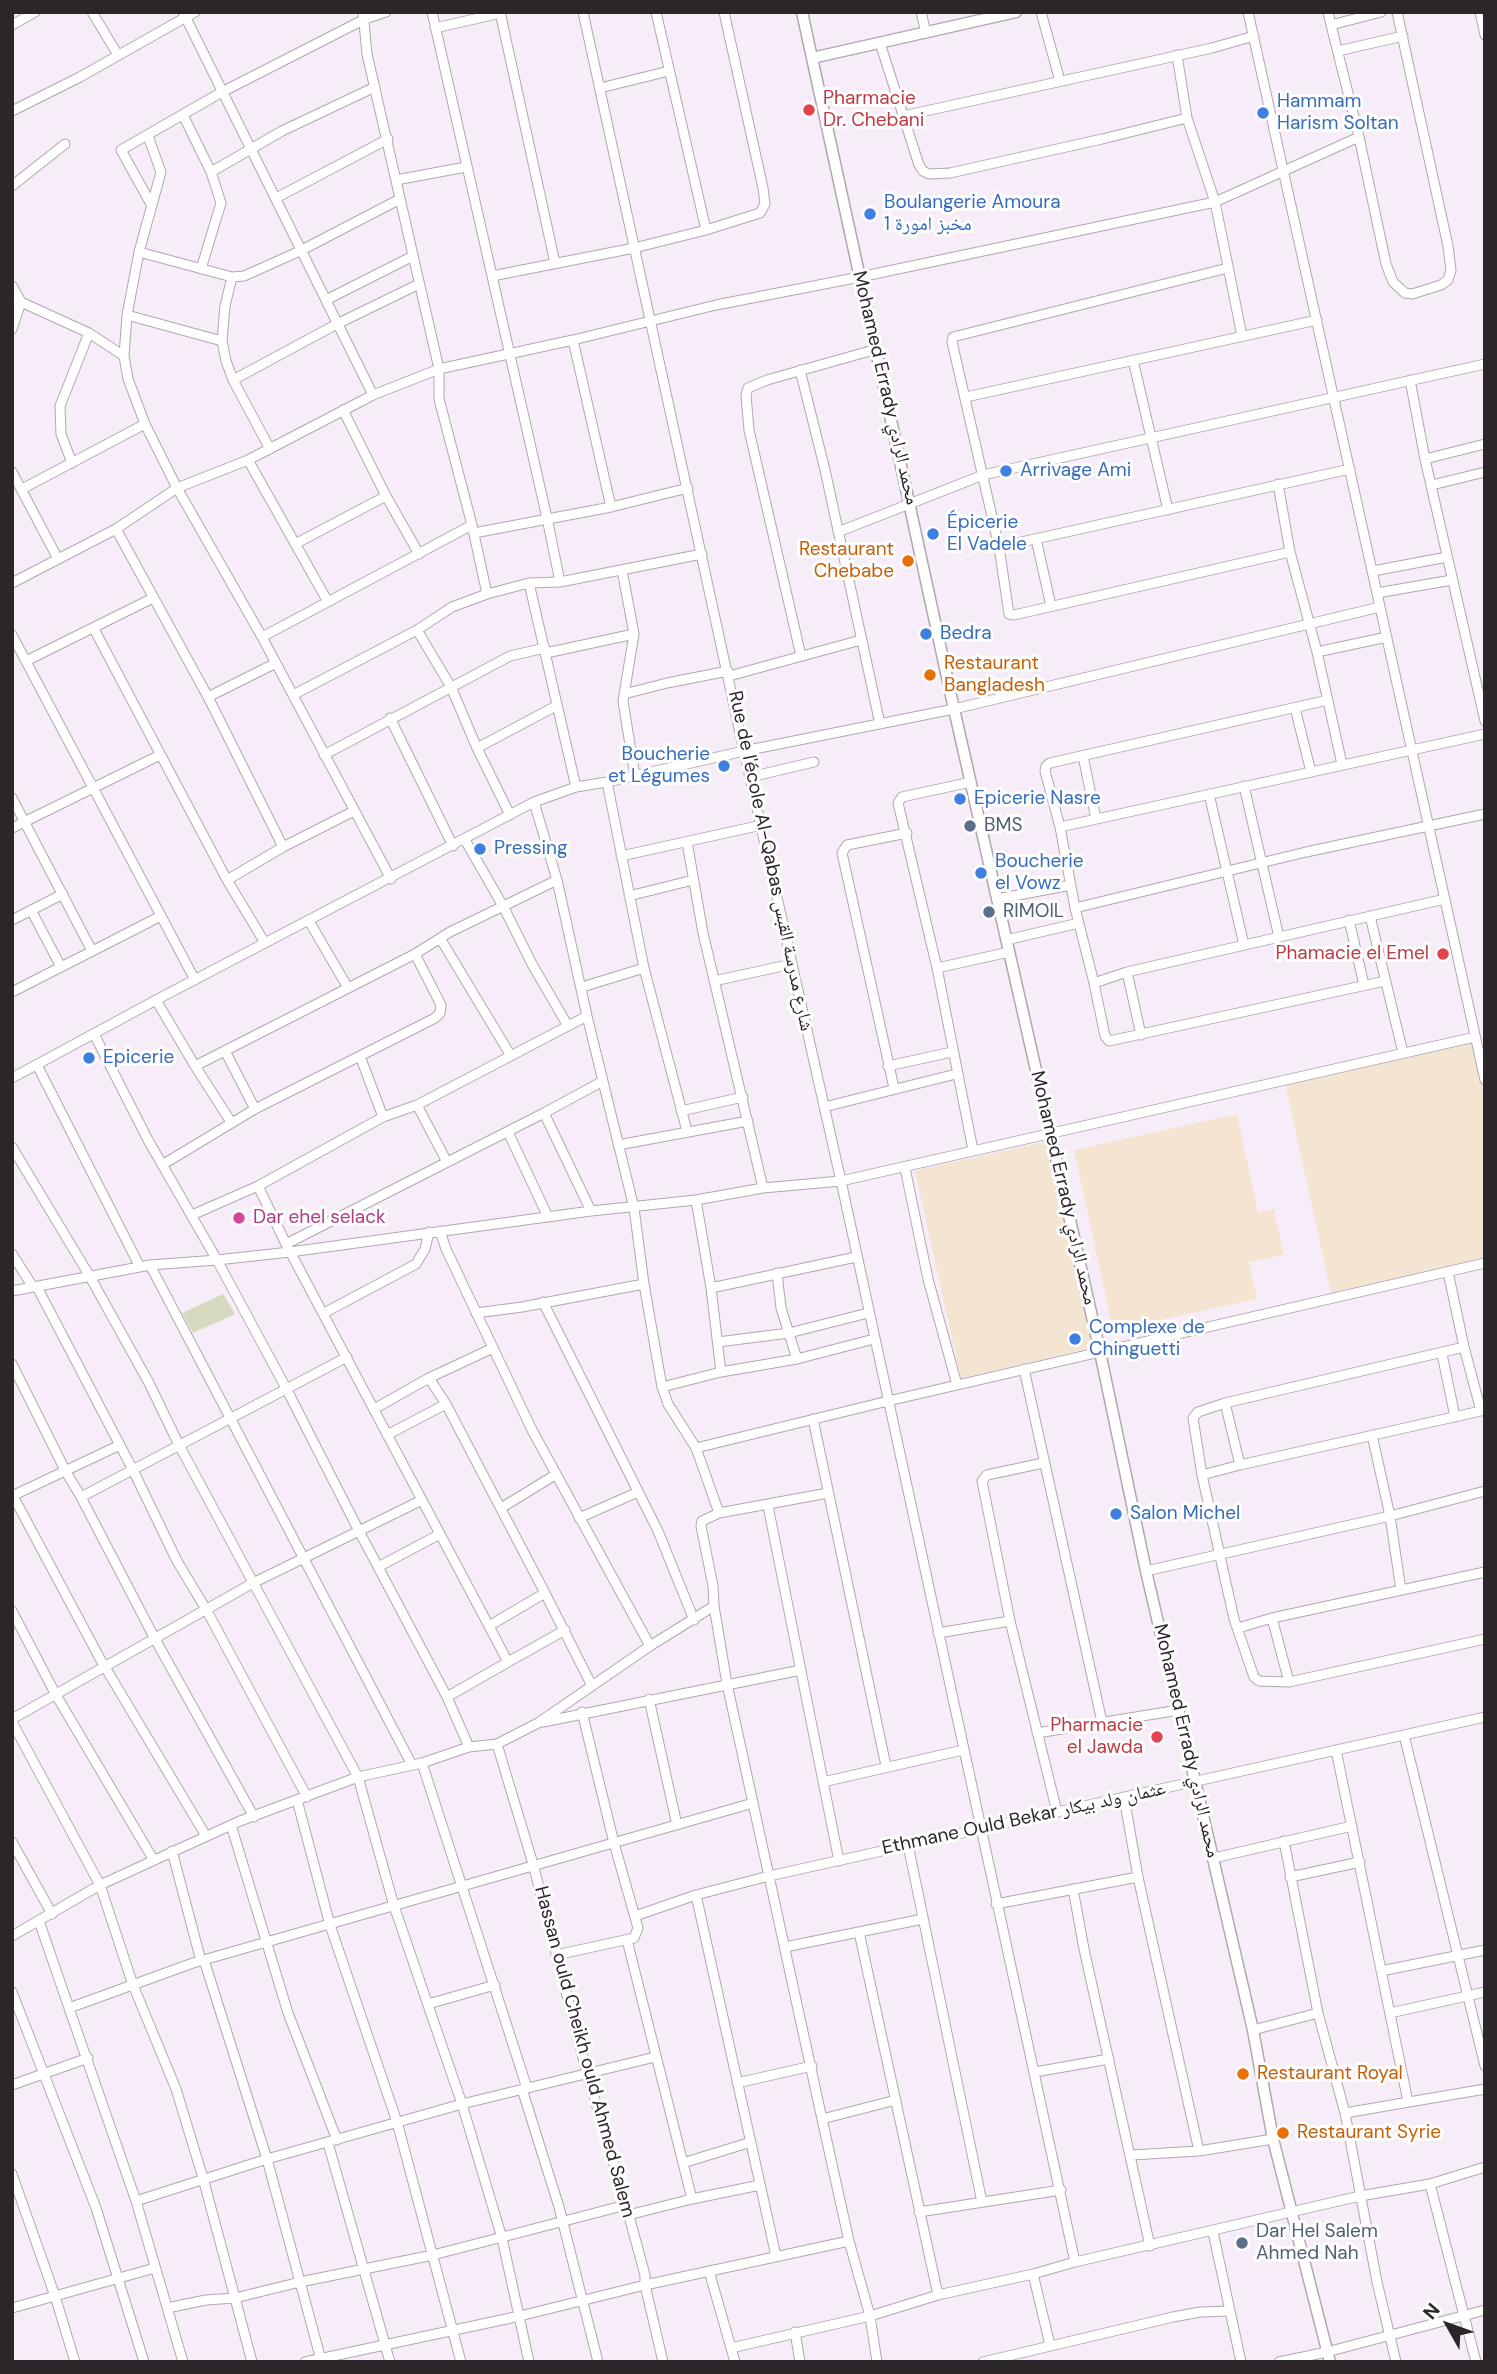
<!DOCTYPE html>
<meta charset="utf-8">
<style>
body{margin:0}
#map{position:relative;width:1497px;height:2374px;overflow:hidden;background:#f7edf8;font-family:"DM Sans",sans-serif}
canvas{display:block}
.frame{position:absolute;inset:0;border:14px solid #2a262a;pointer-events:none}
.north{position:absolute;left:1413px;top:2290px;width:70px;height:70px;-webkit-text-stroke:5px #fefefe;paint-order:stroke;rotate:310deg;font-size:19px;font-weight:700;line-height:28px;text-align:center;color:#2a262a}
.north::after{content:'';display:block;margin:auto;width:24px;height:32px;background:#2a262a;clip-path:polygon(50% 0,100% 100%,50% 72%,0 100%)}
</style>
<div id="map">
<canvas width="1497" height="2374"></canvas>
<div class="frame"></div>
<div class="north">N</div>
</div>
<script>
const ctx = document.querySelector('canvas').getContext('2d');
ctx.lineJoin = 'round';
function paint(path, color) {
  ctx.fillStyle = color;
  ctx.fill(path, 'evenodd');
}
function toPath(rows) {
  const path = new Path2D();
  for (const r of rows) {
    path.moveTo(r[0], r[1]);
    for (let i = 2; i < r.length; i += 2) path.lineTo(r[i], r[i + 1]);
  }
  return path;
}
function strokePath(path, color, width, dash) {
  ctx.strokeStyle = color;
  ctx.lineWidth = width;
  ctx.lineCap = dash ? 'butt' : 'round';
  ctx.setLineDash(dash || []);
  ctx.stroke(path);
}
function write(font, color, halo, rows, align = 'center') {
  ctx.font = font + ' "DM Sans","Noto Naskh Arabic",sans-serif';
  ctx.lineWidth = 6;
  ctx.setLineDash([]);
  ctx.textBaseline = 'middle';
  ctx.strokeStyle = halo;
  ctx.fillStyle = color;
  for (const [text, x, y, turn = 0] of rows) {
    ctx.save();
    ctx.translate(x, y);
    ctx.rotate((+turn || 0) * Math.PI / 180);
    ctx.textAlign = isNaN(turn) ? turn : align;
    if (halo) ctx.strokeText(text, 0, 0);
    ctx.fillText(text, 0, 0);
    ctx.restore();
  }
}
const commercial = toPath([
 [1472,1041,1485,1098,1485,1258,1331,1293,1285,1083],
 [1048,1141,1094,1347,961,1378,915,1171]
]);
const education = toPath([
 [1237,1114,1258,1212,1274,1209,1284,1255,1249,1262,1257,1299,1113,1330,1074,1150]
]);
const green = toPath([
 [223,1294,235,1314,193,1333,182,1313]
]);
const minor = toPath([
 [92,12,118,55],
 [183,12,373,395],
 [363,12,367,54,439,369,573,340,716,305,860,277,1215,202,1359,137,1331,25],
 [432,12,547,518,560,582],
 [500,12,555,263],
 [583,12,744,751,841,1181,1075,2262],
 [656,12,706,230],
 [921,12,926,33],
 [1041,12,1060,81],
 [1248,12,1485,1080],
 [1328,12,1331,25,1381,12],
 [1480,12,1485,35],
 [12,25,35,12],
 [435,28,501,13],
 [880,43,919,165,923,171,929,174,950,173,1102,139,1187,118],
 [1338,51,1403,36],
 [1177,55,1187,118,1215,202,1242,336],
 [600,88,669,71],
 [12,111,80,77,195,12],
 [183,115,211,172,221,203,201,269],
 [903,116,1212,48,1254,36],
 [148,136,161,172,139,252,127,315,124,356,128,379,145,424,177,488,262,637,391,879],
 [1359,137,1386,264,1393,282,1405,293,1412,294,1441,285,1448,280,1451,270,1448,246,1397,12],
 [211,172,282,131,375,87],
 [396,180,466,167],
 [12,186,65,144],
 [276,198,388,139],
 [152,206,121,150,222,92,365,19,386,12],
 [139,252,232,277],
 [1228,268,953,337,952,342,999,547,1009,614,1014,615,1290,552],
 [492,276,634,248,706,230,760,213,765,204,763,188,724,12],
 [12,286,21,302,12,305],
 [326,300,413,256],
 [127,315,222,341],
 [12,329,21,302,89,333,124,356],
 [573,340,611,507],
 [1133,360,1168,510],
 [800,370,825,470,880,724],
 [233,380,226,361,222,341,225,306,232,277,244,276,300,251,400,199],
 [1410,380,1425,459,1485,721],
 [966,397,1317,320],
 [343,410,386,496,419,554],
 [270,449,233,380,337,324,419,284],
 [1425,459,1485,444],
 [248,460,328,602],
 [72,463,61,434,60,406,89,333],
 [12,472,58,559],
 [1278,484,1290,552,1317,652,1342,764],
 [1432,485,1485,472],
 [22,489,145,424],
 [116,529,208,697,283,847],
 [838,532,983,475,1485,364],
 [474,533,611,507,688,488],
 [1036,539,1051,606],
 [295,544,386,496],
 [999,547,1350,469],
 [622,570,634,634,623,701,635,776],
 [1373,571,1447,557],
 [12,583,116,529,177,488,248,460,373,395,439,369,439,399,472,525,487,594],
 [529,583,576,787],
 [1377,593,1452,580],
 [94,629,227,880,265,943],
 [417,630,451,687,477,748,510,815],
 [12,635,195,980],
 [262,637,472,525],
 [1317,652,1387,637],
 [546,653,634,634],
 [801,656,749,430,746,395,748,388,767,380,877,349],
 [26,661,153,598],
 [729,676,861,640],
 [624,694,667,683,728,671],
 [293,695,417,630,452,607,487,594,529,583,560,582,702,554],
 [208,697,276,663],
 [1328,700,1050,763,1046,766,1045,771,1060,827,1075,908,1094,983,1105,1036,1109,1041,1385,981],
 [1295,708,1311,772],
 [390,718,453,846],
 [477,748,556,706],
 [324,755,510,656,545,648],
 [1083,756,1096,819],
 [750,777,814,762],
 [607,782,644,968,687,1131],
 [971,782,902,797,898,803,937,968,973,1150],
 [1244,786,1279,937],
 [1209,794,1244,945],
 [12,798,92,951],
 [534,802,557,880,587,1016,634,1208,644,1284,662,1387,668,1404,696,1448,719,1513],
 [1060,827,1485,734],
 [12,828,160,755],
 [465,840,503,906,532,964,568,1026],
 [687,842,703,933,763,1188],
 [621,856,762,825],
 [227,880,283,847,354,811],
 [629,896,693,880],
 [997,899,1071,885],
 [1075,908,1306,852,1485,814],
 [31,910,61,967],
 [1370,916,1403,1053],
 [12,920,63,894],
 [1349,920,1364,985],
 [309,921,348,988],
 [440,938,511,1056],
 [1006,940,1079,923],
 [937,968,1009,952],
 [1127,972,1141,1035],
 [714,981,792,964],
 [1094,983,1127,972,1445,899],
 [582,987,644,968],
 [12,992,161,916],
 [156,1000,195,1066,231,1122],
 [94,1034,148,1140,217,1260,286,1388,359,1531,447,1697,469,1747],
 [225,1051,255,1109],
 [360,1056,383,1117],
 [37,1065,140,1267],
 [195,1066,415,954,450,932,557,880],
 [888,1066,952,1052],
 [12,1078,156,1000,534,802,576,787,607,782,744,751,954,709,1380,607],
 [894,1088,842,853,847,845,907,833],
 [417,1105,447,1162],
 [824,1107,956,1074],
 [681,1111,743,1097],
 [544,1113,591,1211],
 [508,1132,548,1217],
 [618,1145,748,1121],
 [12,1147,89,1275,149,1383,179,1445,358,1777,394,1906,462,2104,502,2238,529,2362],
 [162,1165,255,1109,435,1018,440,1013,441,1005,415,954],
 [905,1168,928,1279,957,1385],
 [258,1186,286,1244,508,1662,447,1697],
 [696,1200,711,1288,721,1372],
 [192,1215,258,1186,383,1117,417,1105,587,1016],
 [440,1231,446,1249,532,1430,650,1646],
 [286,1244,544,1113,603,1081],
 [12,1254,33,1287],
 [150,1265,412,1765],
 [1448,1272,1464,1347,1481,1411],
 [777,1273,781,1308,797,1359],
 [37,1287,133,1470,177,1561,207,1611,307,1797],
 [711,1288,856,1257],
 [12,1291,150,1265,217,1260,290,1252,591,1211,696,1200,763,1188,841,1181,1475,1037],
 [543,1302,658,1531,694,1620],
 [324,1313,416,1264,425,1249,429,1232],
 [476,1313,522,1307,644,1284],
 [718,1342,789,1333,868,1313],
 [1464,1347,1225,1403,1198,1412,1193,1418,1202,1475,1234,1619,1254,1677,1259,1681,1289,1682,1485,1639],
 [1442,1354,1455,1417],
 [12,1364,66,1472,81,1497,155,1639,254,1817],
 [1024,1369,1102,1722],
 [429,1378,446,1404],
 [662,1387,721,1372,797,1359,874,1339],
 [1225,1403,1240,1465],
 [374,1409,429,1378,493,1348],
 [813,1419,886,1766],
 [387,1435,446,1404,545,1593,489,1626],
 [1372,1435,1390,1516,1401,1590],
 [696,1448,888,1401,1485,1263],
 [1043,1463,987,1475,982,1481,1010,1621,1057,1812],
 [1202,1475,1240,1465,1485,1410],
 [828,1493,719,1513,702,1521,701,1526,713,1586,714,1606,727,1684,822,2119,849,2241,870,2316,877,2362],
 [12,1494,105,1668],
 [12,1496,120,1445],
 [81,1497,347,1357],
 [768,1506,839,1861],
 [501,1508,555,1475],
 [579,1518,638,1492],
 [378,1567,440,1534],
 [1146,1571,1390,1516,1485,1491],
 [545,1593,592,1686],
 [12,1611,56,1695,153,1859],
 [1272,1618,1289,1682],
 [1238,1628,1272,1618,1485,1572],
 [938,1633,1010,1621],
 [508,1662,565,1630],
 [105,1667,206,1836],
 [649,1699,677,1825],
 [12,1719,253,1583,422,1500],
 [12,1722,100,1885,133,1985,176,2089,203,2178,252,2362],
 [543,1722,801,1670],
 [1037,1733,1179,1710],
 [1404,1735,1485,2066],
 [497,1744,533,1864,587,2073,626,2205,645,2275,645,2285,663,2362],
 [1336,1750,1408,2102],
 [422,1763,527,2088],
 [823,1782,963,1750],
 [1124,1797,1138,1877,1199,2151],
 [297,1800,330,1925,397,2122,461,2362],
 [231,1825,288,2013,337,2140],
 [1284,1841,1318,2013,1345,2113,1377,2282,1396,2362],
 [12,1842,52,1914],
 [908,1845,982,2202],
 [172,1851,201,1961],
 [1214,1858,1352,1826],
 [1290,1877,1360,1862],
 [1073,1889,1084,1949,1150,2246],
 [696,1895,776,2256],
 [996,1904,1138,1877],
 [635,1916,696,1895,769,1876,1485,1717],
 [39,1921,69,2008],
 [859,1932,938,2295],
 [12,1936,100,1885,240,1821,358,1777,422,1763,469,1747,497,1744,538,1723,650,1646,714,1606],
 [627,1940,692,2199],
 [785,1947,923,1919],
 [556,1955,634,1938,638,1928,614,1843,582,1712],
 [204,1960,267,2159,321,2360],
 [1381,1971,1485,1950],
 [12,1992,96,2208,144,2362],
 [428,2004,495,1985],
 [1390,2013,1485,1992],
 [1253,2030,1318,2013],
 [1035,2072,1109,2059],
 [737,2083,812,2066],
 [12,2085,88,2058],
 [522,2089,559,2207,598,2362],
 [1345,2113,1485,2089],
 [822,2119,896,2100],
 [328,2143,390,2362],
 [1131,2155,1199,2151,1273,2139],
 [683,2163,751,2142],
 [12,2174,55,2296,75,2362],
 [1430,2184,1476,2362],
 [136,2201,267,2159,462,2104,655,2057],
 [919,2212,1061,2190],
 [628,2215,692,2199,760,2185],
 [1213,2232,1241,2362],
 [709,2271,735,2362],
 [1033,2274,1050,2345],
 [12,2308,155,2268],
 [167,2308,206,2300,235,2298,300,2282,433,2255,626,2205],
 [795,2332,800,2362],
 [731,2348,870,2316,938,2295,1033,2274,1075,2262,1360,2196,1430,2184,1485,2167],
 [183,2362,136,2201,69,2008,193,1963,753,1803],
 [305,2362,520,2316,645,2285,849,2241],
 [983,2362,1173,2317,1200,2312,1230,2311],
 [1279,2362,1327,2352,1485,2310]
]);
const tertiary = toPath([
 [802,12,954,709,1100,1352,1146,1571,1253,2030,1273,2139,1330,2362],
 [812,58,1016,12]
]);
const markers = [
 [809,110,7,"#e0444e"],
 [1263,113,7,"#3f7fe0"],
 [870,214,7,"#3f7fe0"],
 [1006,471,7,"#3f7fe0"],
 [933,534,7,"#3f7fe0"],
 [908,561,7,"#e8710a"],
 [926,634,7,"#3f7fe0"],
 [930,675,7,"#e8710a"],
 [724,766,7,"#3f7fe0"],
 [960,799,7,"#3f7fe0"],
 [970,826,7,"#5c6f8a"],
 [480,849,7,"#3f7fe0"],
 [981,873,7,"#3f7fe0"],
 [989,912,7,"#5c6f8a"],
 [1443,954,7,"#e0444e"],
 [89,1058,7,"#3f7fe0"],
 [239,1218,7,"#d1479c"],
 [1075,1339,7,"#3f7fe0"],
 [1116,1514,7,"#3f7fe0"],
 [1157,1737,7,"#e0444e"],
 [1243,2074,7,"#e8710a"],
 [1283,2133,7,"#e8710a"],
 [1242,2243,7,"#5c6f8a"]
];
const healthNames = [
 ["Pharmacie",823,99,"left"],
 ["Dr. Chebani",823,121,"left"],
 ["Phamacie el Emel",1429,954],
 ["Pharmacie",1143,1726],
 ["el Jawda",1143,1748]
];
const shopNames = [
 ["Hammam",1277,102],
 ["Harism Soltan",1277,124],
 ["Boulangerie Amoura",884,203],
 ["1 مخبز امورة",884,225],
 ["Arrivage Ami",1020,471],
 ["Épicerie",947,523],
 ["El Vadele",947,545],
 ["Bedra",940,634],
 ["Boucherie",710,755,"right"],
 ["et Légumes",710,777,"right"],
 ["Epicerie Nasre",974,799],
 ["Pressing",494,849],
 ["Boucherie",995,862],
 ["el Vowz",995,884],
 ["Epicerie",103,1058],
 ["Complexe de",1089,1328],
 ["Chinguetti",1089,1350],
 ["Salon Michel",1130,1514]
];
const streetNames = [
 ["Mohamed Errady محمد الرادي",885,388,77],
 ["Rue de l'école Al-Qabas شارع مدرسة القبس",770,861,78],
 ["Mohamed Errady محمد الرادي",1063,1188,77],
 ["Mohamed Errady محمد الرادي",1186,1741,77],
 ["Ethmane Ould Bekar عثمان ولد بيكار",1024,1819,-12],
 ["Hassan ould Cheikh ould Ahmed Salem",584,2052,75]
];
const foodNames = [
 ["Restaurant",894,550,"right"],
 ["Chebabe",894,572,"right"],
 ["Restaurant",944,664],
 ["Bangladesh",944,686],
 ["Restaurant Royal",1257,2074],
 ["Restaurant Syrie",1297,2133]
];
const serviceNames = [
 ["BMS",984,826],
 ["RIMOIL",1003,912],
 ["Dar Hel Salem",1256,2232],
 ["Ahmed Nah",1256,2254]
];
const hotelNames = [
 ["Dar ehel selack",253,1218]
];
paint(commercial, '#f3e5d2');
paint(education, '#f6e4d3');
paint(green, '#d5dabf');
strokePath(minor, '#b1a7b2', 11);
strokePath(tertiary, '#b1a7b2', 13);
strokePath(minor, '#fff', 9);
strokePath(tertiary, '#fff', 10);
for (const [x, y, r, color] of markers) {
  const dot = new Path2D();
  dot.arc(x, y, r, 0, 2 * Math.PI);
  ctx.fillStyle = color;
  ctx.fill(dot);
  strokePath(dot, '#fefefe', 2.5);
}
write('19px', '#be3a42', '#fefefe', healthNames, 'right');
write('19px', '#366cbe', '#fefefe', shopNames, 'left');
write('19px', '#2a262a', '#fefefe', streetNames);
write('19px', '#c56008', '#fefefe', foodNames, 'left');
write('19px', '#4e5e75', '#fefefe', serviceNames, 'left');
write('19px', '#b23c85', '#fefefe', hotelNames, 'left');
</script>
